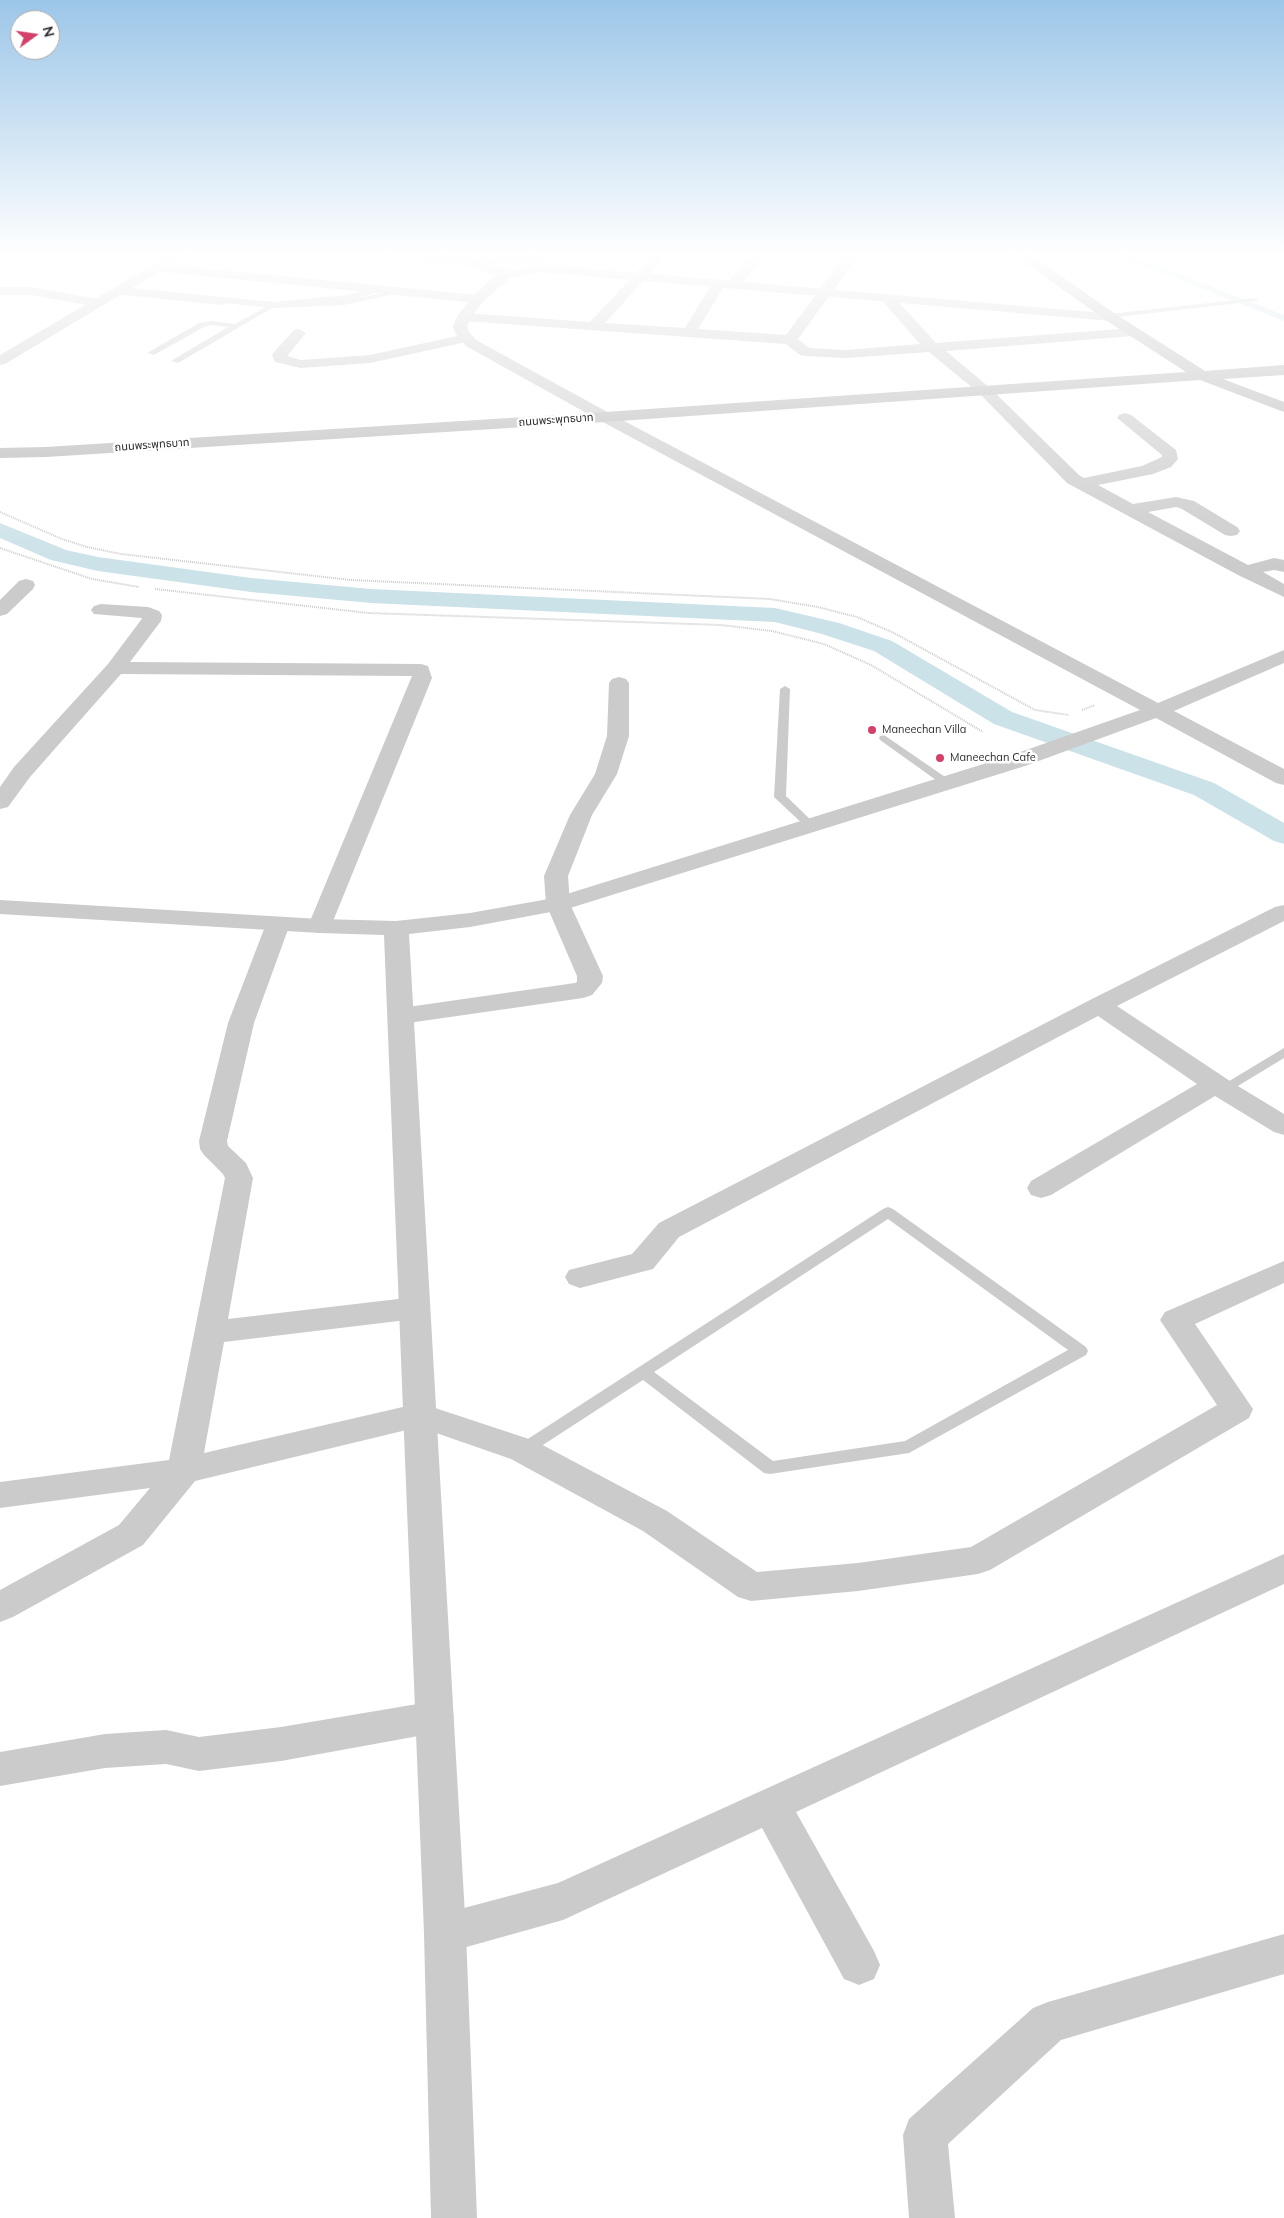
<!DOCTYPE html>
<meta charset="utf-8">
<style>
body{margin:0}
#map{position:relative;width:1284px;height:2218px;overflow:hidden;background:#fff;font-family:Mulish,sans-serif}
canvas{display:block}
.north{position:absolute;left:10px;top:10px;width:50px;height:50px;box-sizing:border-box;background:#fff;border:1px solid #ababab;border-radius:50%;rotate:76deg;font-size:14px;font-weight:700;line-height:20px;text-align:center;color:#2e2e2e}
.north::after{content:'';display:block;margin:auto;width:18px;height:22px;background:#d3416a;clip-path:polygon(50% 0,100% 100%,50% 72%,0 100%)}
</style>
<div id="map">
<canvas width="1284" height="2218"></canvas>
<div class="north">N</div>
</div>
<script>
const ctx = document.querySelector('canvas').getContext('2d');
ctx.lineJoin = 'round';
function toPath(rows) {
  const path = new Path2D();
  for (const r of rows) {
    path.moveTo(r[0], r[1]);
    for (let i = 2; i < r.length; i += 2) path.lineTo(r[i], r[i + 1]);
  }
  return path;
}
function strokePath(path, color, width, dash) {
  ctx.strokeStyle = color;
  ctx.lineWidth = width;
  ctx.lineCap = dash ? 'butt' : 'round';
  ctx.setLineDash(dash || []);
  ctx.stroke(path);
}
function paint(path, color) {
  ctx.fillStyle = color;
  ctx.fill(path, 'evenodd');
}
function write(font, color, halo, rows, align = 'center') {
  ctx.font = font + ' Mulish,"Noto Sans Thai",sans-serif';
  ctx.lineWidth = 5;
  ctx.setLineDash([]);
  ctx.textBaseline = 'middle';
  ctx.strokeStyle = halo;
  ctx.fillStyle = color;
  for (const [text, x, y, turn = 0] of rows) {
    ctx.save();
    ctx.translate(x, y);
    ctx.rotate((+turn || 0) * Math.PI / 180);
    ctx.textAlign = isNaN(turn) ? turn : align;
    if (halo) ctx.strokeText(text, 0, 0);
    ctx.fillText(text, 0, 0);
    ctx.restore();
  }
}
const stream = toPath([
 [1115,255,1149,265,1284,318]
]);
const canal = toPath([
 [0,523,66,550,98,557,251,578,371,589,775,608,839,623,892,641,1012,712,1214,783,1284,823,1284,844,1274,841,1194,795,994,724,874,651,822,634,775,622,371,603,251,592,98,571,51,560,0,538,0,523]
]);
const path = toPath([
 [0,512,62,539,87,547,121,554,351,580,770,599,818,607,857,617,894,633,1035,710,1069,715],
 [0,548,92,579,139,587],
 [155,589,368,613,721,625,772,631,824,644,871,665,983,732],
 [1082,710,1095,705]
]);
const service = toPath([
 [402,289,405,291,404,292,344,305,272,308,178,363,171,361,228,327,211,325,204,327,154,355,147,353,199,323,211,321,235,324,267,306,344,301,402,289],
 [115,291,223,301,226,303,223,305,113,294,113,292,115,291],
 [1255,298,1257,299,1257,301,1109,318,1105,316,1109,314,1255,298],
 [785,686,790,689,786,796,815,824,817,826,811,829,807,828,774,797,780,689,785,686],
 [884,735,951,781,953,783,951,785,943,785,880,740,879,738,880,736,884,735],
 [1284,1048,1284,1058,1228,1092,1218,1092,1216,1089,1284,1048],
 [888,1207,893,1209,1086,1347,1088,1351,1086,1355,909,1453,770,1474,764,1473,643,1380,529,1454,523,1456,517,1454,515,1450,517,1446,883,1209,888,1207],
 [888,1219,1068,1350,905,1441,773,1461,654,1372,888,1219]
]);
const pedestrian = toPath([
 [376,286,380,287,381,289,380,291,349,301,274,308,122,293,117,290,122,287,274,302,348,295,376,286]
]);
const minor = toPath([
 [653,255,667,255,605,323,685,328,714,280,719,279,726,283,698,329,786,335,845,255,859,255,798,339,809,348,846,350,920,344,880,298,887,294,892,295,936,343,1133,328,1138,329,1140,332,1138,335,1133,336,946,351,990,388,1079,475,1084,478,1142,466,1162,457,1162,455,1117,418,1119,415,1125,413,1131,415,1176,450,1178,459,1171,467,1153,474,1098,485,1133,504,1176,497,1194,501,1237,527,1240,531,1237,535,1231,536,1225,535,1182,509,1176,507,1148,512,1248,565,1274,558,1284,560,1284,572,1274,570,1263,572,1284,584,1284,597,1238,575,1067,483,980,394,929,352,846,358,805,356,800,355,786,344,464,321,457,317,464,313,590,322,653,255],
 [753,255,767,255,738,287,728,287,726,284,728,281,753,255],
 [158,264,478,295,485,299,478,303,153,271,151,268,153,265,158,264],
 [0,287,31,287,98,299,105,303,98,307,31,295,0,295,0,287],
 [299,329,306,333,287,356,301,360,370,355,466,334,473,338,466,342,370,363,301,368,275,362,272,355,274,352,294,330,299,329],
 [26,579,33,581,35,585,33,589,7,614,0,616,0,600,19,581,26,579],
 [101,604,148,607,159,611,162,615,161,621,130,662,421,664,428,666,432,678,329,931,320,933,311,931,308,926,412,676,121,674,30,777,8,807,0,809,0,787,14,767,108,664,141,620,142,618,94,614,91,610,94,606,101,604],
 [619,677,626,679,629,683,629,736,617,774,592,815,568,876,570,904,603,976,602,983,592,995,583,998,401,1024,392,1022,388,1016,392,1010,401,1008,575,983,577,982,577,976,546,904,544,876,570,815,595,774,607,736,609,683,612,679,619,677],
 [1284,905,1284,921,1117,1006,1233,1083,1284,1114,1284,1135,1274,1132,1215,1096,1051,1195,1041,1198,1031,1195,1027,1188,1031,1181,1197,1084,1098,1016,679,1237,653,1269,580,1288,569,1284,565,1277,569,1270,632,1254,659,1223,1090,1000,1275,907,1284,905],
 [278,917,287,919,290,924,254,1023,227,1141,228,1146,246,1163,253,1178,228,1319,415,1297,426,1300,430,1308,426,1316,415,1319,224,1342,204,1453,420,1403,535,1441,667,1511,757,1572,858,1563,971,1547,1217,1405,1160,1320,1165,1312,1284,1261,1284,1283,1195,1324,1253,1409,1249,1418,990,1570,978,1574,858,1591,751,1601,738,1597,643,1531,511,1459,419,1427,195,1481,143,1545,13,1617,0,1622,0,1590,119,1525,150,1488,0,1508,0,1482,169,1460,225,1178,223,1174,204,1155,200,1149,199,1141,228,1023,266,924,269,919,278,917],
 [1284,1554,1284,1584,796,1812,874,1951,880,1965,874,1979,859,1985,844,1979,762,1828,563,1920,445,1953,430,1947,424,1933,430,1919,445,1913,558,1883,1284,1554],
 [435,1701,448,1705,454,1717,448,1729,435,1733,281,1761,199,1771,166,1764,105,1768,0,1786,0,1752,105,1734,166,1730,199,1737,281,1727,435,1701],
 [1284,1934,1284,1974,1061,2040,948,2144,955,2218,909,2218,903,2135,909,2119,1033,2008,1048,2002,1284,1934]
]);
const tertiary = toPath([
 [170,255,187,255,5,364,0,365,0,355,170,255],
 [386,255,440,255,484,259,494,255,528,255,539,257,545,265,1116,314,1118,317,1116,320,1111,321,539,272,510,278,483,302,472,316,467,326,469,332,476,340,611,414,1158,703,1284,650,1284,663,1174,711,1284,769,1284,785,1276,783,1156,718,1025,766,567,909,470,927,409,934,466,1933,477,2218,431,2218,424,1933,384,935,320,933,0,914,0,900,320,919,396,921,470,913,554,898,1009,756,1140,710,599,420,466,346,455,333,453,326,458,315,473,296,496,275,484,273,479,266,393,259,386,255],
 [514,261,532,265,528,268,512,270,493,266,500,262,514,261]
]);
const secondary = toPath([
 [1015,255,1031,255,1114,313,1205,371,1284,365,1284,375,1223,379,1284,402,1284,412,1200,380,605,422,46,457,0,458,0,448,46,447,605,412,1186,372,1104,319,1015,255]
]);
const markers = [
 [872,730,5,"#d3416a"],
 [940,758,5,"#d3416a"]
];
const farStreetnames = [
 ["ถนนพระพุทธบาท",556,420,-4],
 ["ถนนพระพุทธบาท",152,445,-4]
];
const farPoinames = [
 ["Maneechan Villa",882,730],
 ["Maneechan Cafe",950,758]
];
strokePath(stream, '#cbe2e8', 5.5);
paint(canal, '#cbe2e8');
strokePath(path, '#cbcbcb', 2, [1, 1]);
paint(service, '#cbcbcb');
paint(pedestrian, '#cbcbcb');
paint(minor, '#cbcbcb');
paint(tertiary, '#cbcbcb');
paint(secondary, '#b8b8b8');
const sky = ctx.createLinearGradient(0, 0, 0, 566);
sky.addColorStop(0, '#9cc6e8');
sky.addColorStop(0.45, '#fff');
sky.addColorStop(1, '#ffffff00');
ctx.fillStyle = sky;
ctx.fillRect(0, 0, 1284, 566);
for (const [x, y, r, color] of markers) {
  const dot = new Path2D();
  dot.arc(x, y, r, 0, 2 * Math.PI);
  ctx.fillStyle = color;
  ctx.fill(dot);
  strokePath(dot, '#fff', 2);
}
write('11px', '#2e2e2e', '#fff', farStreetnames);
write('11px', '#2e2e2e', '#fff', farPoinames, 'left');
</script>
